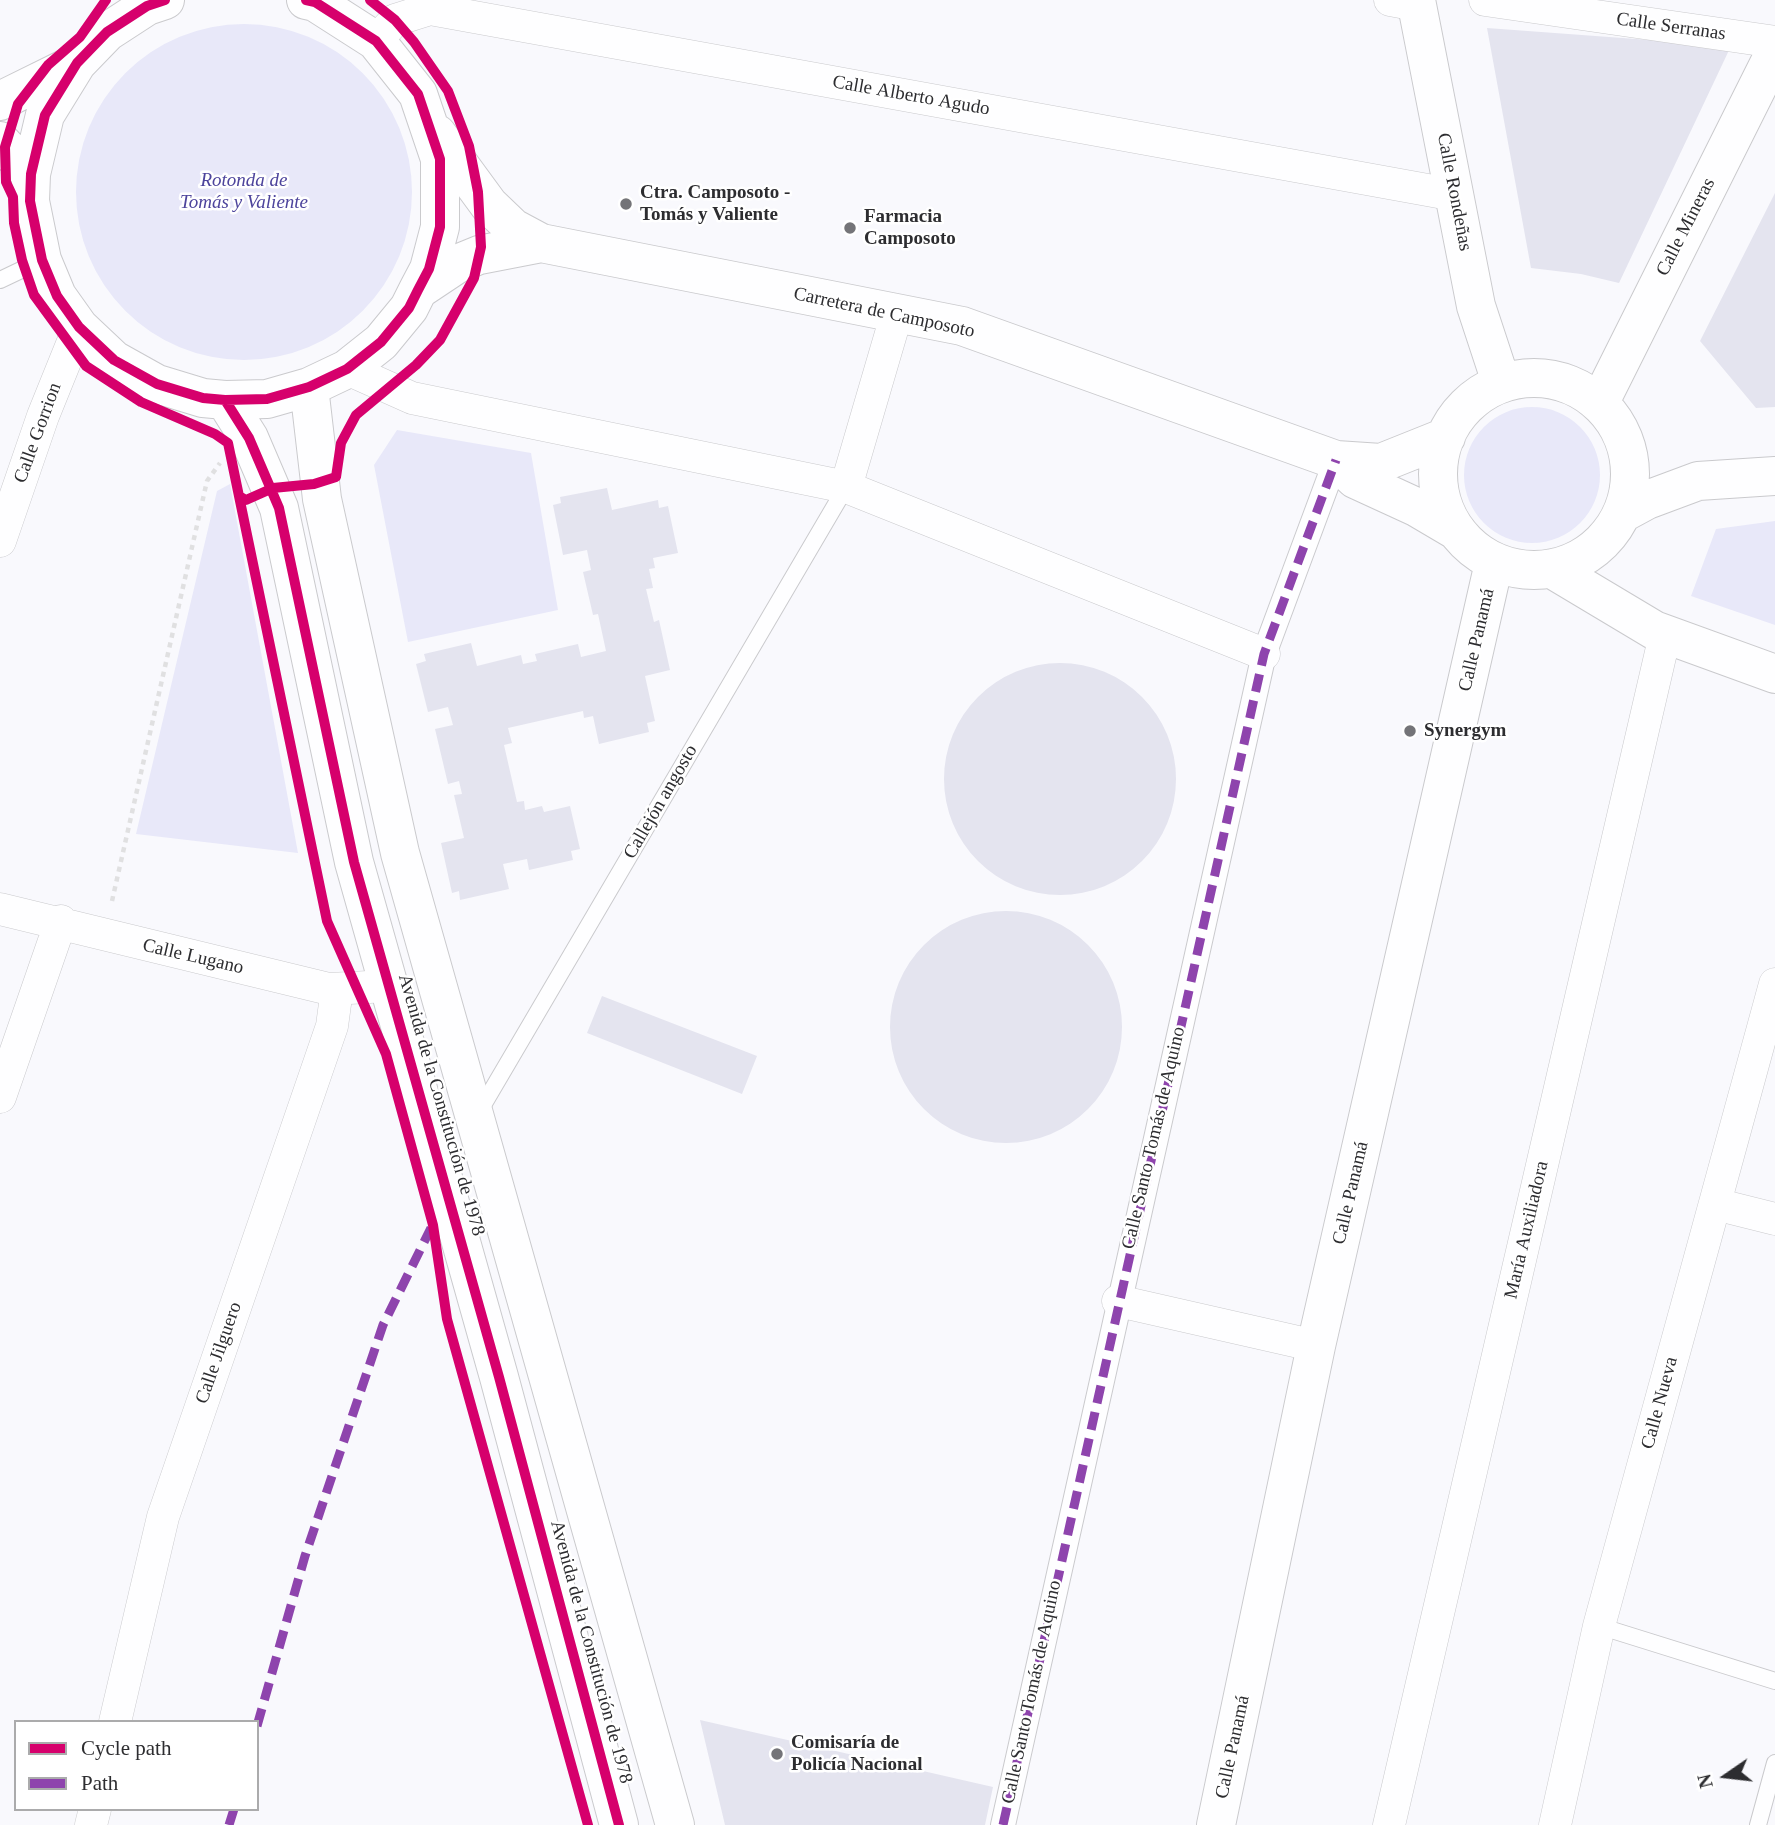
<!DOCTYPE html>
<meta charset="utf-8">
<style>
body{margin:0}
#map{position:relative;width:1775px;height:1825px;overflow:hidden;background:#f9f9fd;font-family:Georgia,serif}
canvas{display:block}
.legend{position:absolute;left:14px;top:1720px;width:245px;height:91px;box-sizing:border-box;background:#fff;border:2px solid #ababac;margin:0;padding:9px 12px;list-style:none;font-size:21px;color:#2d2d30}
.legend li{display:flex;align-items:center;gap:14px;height:35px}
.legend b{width:35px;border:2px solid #ababac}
.north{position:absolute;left:1691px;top:1741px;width:70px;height:70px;-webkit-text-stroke:5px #fff;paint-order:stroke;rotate:256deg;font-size:19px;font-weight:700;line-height:28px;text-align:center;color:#2d2d30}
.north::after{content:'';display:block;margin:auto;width:24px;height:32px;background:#2d2d30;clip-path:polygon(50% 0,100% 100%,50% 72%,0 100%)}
</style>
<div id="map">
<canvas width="1775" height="1825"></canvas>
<ul class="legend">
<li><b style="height:9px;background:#d6006c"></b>Cycle path</li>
<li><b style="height:9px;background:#8e44ad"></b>Path</li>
</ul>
<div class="north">N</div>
</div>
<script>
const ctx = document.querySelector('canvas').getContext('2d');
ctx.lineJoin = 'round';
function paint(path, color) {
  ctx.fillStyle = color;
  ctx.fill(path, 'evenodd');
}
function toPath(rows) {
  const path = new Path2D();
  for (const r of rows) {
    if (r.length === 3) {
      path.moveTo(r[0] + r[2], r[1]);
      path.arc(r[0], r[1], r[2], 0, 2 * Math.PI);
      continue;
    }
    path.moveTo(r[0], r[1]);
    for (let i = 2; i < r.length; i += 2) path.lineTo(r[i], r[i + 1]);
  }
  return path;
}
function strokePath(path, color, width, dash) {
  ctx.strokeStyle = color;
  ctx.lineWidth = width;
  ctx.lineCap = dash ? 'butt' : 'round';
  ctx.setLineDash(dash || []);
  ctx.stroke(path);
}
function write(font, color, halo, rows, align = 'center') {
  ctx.font = font + ' Georgia,serif';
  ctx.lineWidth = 5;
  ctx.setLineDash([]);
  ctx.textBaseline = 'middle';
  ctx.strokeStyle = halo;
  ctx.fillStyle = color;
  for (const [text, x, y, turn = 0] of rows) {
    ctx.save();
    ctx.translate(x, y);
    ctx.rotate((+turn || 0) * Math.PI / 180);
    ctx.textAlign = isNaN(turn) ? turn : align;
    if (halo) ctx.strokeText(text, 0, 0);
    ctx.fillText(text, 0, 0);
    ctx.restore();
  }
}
const green = toPath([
 [244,192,168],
 [1532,475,68],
 [397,430,531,453,558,610,408,642,374,465],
 [230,484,298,853,136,834,217,491],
 [1775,521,1775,625,1691,596,1716,529]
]);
const building = toPath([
 [1487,28,1731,46,1619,283,1581,274,1531,268],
 [1775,193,1775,407,1756,408,1700,341],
 [607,488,612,510,658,500,659,508,668,506,678,553,653,558,655,568,649,569,653,588,646,589,654,622,659,620,670,670,645,676,655,721,647,723,649,732,599,744,593,716,584,718,583,711,508,728,512,743,504,745,517,802,524,801,525,810,542,806,544,812,570,806,580,849,571,851,573,860,529,870,527,859,503,864,509,889,460,900,459,891,452,893,441,843,464,838,454,795,462,794,459,781,448,784,435,729,453,725,448,707,428,712,416,664,426,661,424,654,471,643,477,666,521,655,523,664,537,661,535,654,578,644,581,657,606,651,598,614,593,615,583,572,591,570,587,550,563,555,553,505,561,503,560,497],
 [1060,779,116],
 [1006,1027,116],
 [602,996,757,1056,742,1094,587,1033],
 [700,1720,993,1787,985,1825,725,1825]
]);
const path = toPath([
 [112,901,207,481,220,463]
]);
const service = toPath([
 [0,280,42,260],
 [479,1112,846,487],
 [1599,1626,1775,1681],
 [1758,1825,1775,1763]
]);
const pedestrian = toPath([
 [1003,1825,1264,654,1336,460]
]);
const minor = toPath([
 [1390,0,1417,5],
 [1485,0,1775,42],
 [376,41,395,20,430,9,1455,195],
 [347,369,412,398,846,487,1264,654],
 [846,487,897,313],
 [0,541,43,416,79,327],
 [0,909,329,989,389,986],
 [0,1097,61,921],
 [1715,1204,1775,1219],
 [1118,1301,1316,1346],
 [115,1722,163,1517,332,1026,337,989],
 [91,1825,95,1809],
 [1389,1825,1665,635],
 [1555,1825,1599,1626,1775,984]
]);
const tertiary = toPath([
 [165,0,147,6,107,32,77,63,45,115,31,174,30,201,42,260,57,296,79,327,114,360,157,384,203,398,225,400,267,399,309,387,347,369,381,342,409,308,418,290,429,269,440,227,440,159,418,94,376,41,315,2,306,0],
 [1416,0,1476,306,1501,382],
 [0,101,77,63],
 [437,134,489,205,513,228,541,243,962,326,1336,460,1381,463,1446,437],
 [0,141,31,174],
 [418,290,457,264,479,255,541,243],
 [1534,474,96],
 [309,387,322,499,400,853,675,1825],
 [225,400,249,438,279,508,354,862,499,1377,619,1825],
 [1600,402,1775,52],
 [1337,462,1355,479,1416,507,1455,530],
 [1623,513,1647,500,1698,481,1775,476],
 [1552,569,1654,630,1775,674],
 [1216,1825,1316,1346,1494,563]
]);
const quiet = toPath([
 [257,1726,305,1556,383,1325,431,1228],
 [229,1825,234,1809],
 [1003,1825,1264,654,1336,460]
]);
const cycleway = toPath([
 [106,0,80,37,48,65,18,104,5,147,6,182,13,197,14,223,22,260,34,295,86,366,141,402,215,434,228,443,327,921,386,1054,433,1225,447,1319,588,1825],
 [165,0,147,6,107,32,77,63,45,115,31,174,30,201,42,260,57,296,79,327,114,360,157,384,203,398,225,400,267,399,309,387,347,369,381,342,409,308,418,290,429,269,440,227,440,159,418,94,376,41,315,2,306,0],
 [225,400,249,438,279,508,354,862,499,1377,619,1825],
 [239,496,246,500,273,488,314,484,336,477,341,443,356,415,416,365,440,340,474,278,481,247,478,192,469,146,448,91,414,42,395,20,370,0]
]);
const markers = [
 [626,204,7,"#747478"],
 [850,228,7,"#747478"],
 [1410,731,7,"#747478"],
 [777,1754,7,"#747478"]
];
const streetNames = [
 ["Calle Serranas",1671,27,8],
 ["Calle Alberto Agudo",911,96,10],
 ["Calle Rondeñas",1454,192,79],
 ["Calle Mineras",1686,227,-63],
 ["Carretera de Camposoto",884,313,12],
 ["Calle Gorrion",38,433,-70],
 ["Calle Panamá",1477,640,-77],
 ["Callejón angosto",661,802,-60],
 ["Calle Lugano",193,957,13],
 ["Avenida de la Constitución de 1978",441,1105,74],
 ["Calle Santo Tomás de Aquino",1154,1138,-77],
 ["Calle Panamá",1351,1193,-77],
 ["María Auxiliadora",1527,1230,-77],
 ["Calle Jilguero",219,1353,-71],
 ["Calle Nueva",1660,1403,-75],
 ["Avenida de la Constitución de 1978",591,1652,75],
 ["Calle Santo Tomás de Aquino",1032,1692,-78],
 ["Calle Panamá",1233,1747,-78]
];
const parkNames = [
 ["Rotonda de",244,181],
 ["Tomás y Valiente",244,203]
];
const poiNames = [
 ["Ctra. Camposoto -",640,193],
 ["Tomás y Valiente",640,215],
 ["Farmacia",864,217],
 ["Camposoto",864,239],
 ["Synergym",1424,731],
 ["Comisaría de",791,1743],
 ["Policía Nacional",791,1765]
];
paint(green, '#e8e8f9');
paint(building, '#e4e4ef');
strokePath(service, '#cacacd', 18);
strokePath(pedestrian, '#cacacd', 26);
strokePath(minor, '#cacacd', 33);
strokePath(tertiary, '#cacacd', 40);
strokePath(path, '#e0e0e1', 4.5, [5, 5]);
strokePath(service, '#fefeff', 16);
strokePath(pedestrian, '#fefeff', 24);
strokePath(minor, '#fefeff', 32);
strokePath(tertiary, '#fefeff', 38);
strokePath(quiet, '#8e44ad', 9, [18, 9]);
strokePath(cycleway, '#d6006c', 10);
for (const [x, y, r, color] of markers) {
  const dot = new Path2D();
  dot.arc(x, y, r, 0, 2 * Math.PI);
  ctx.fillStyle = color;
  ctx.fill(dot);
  strokePath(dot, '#fff', 2.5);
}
write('19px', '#2d2d30', '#fff', streetNames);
write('italic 19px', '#4d449c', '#fff', parkNames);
write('bold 19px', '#2d2d30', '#fff', poiNames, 'left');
</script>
